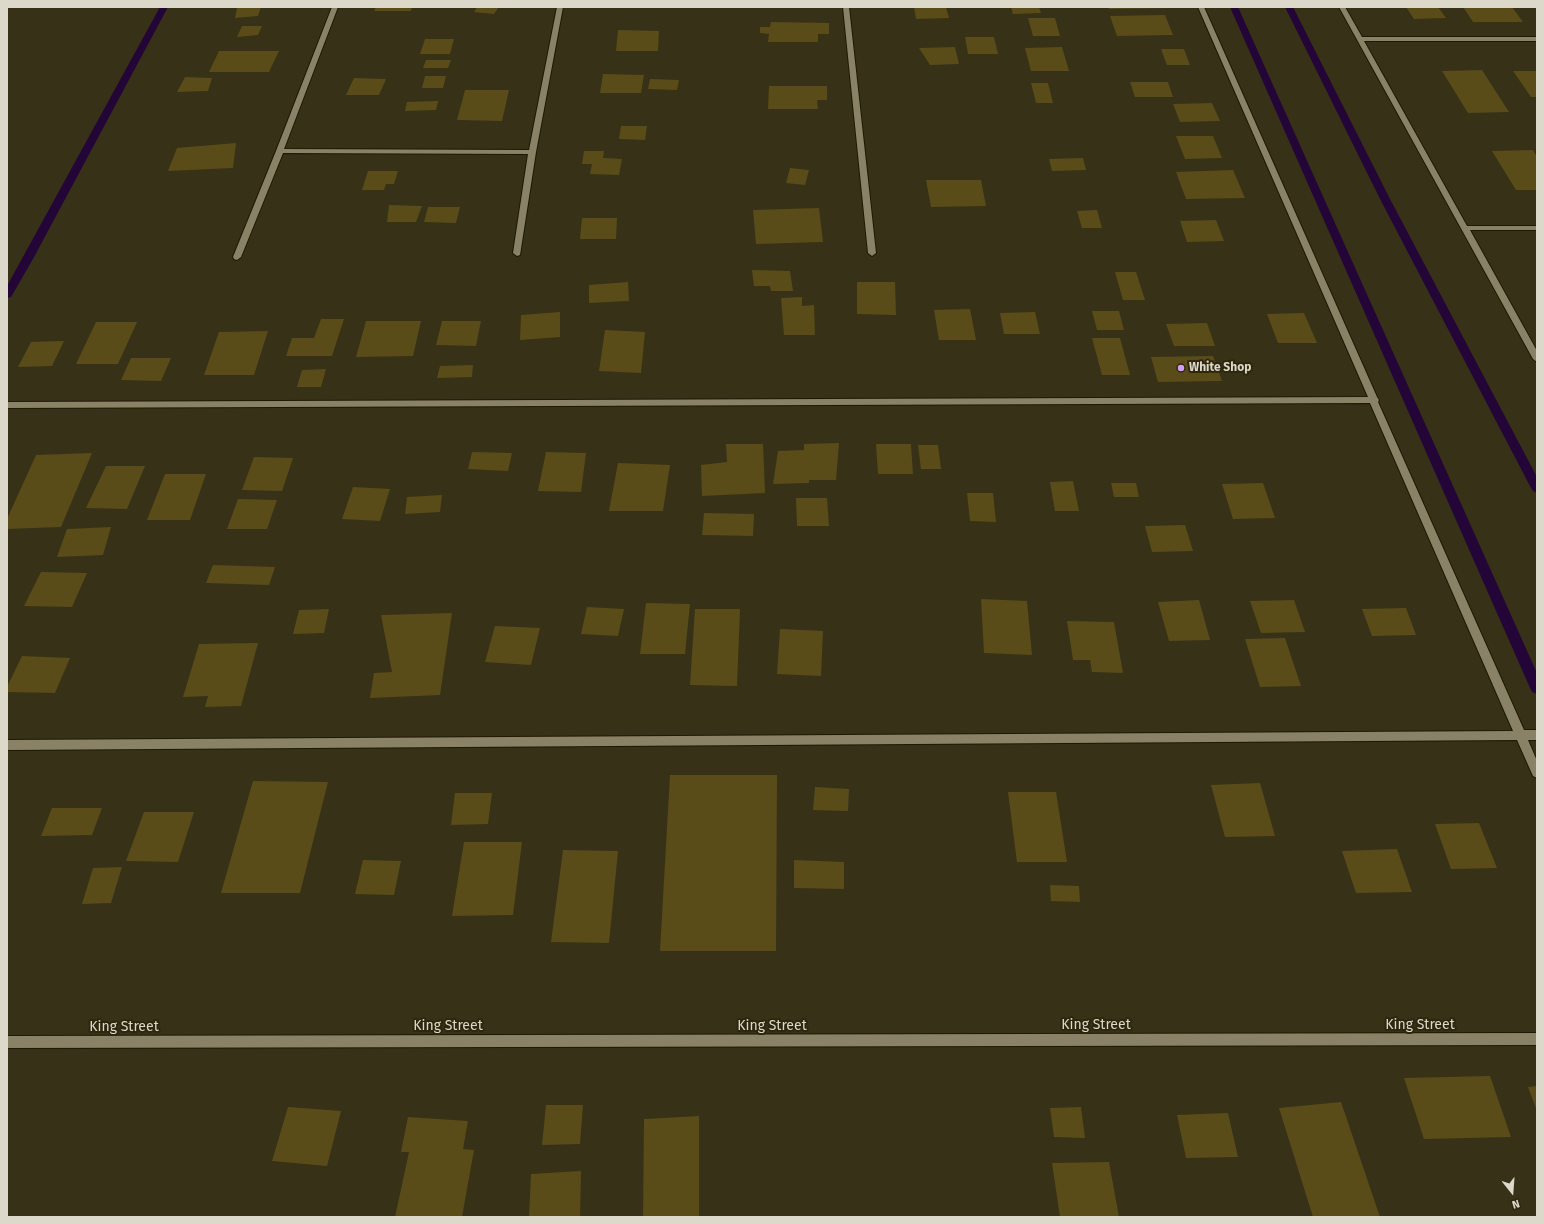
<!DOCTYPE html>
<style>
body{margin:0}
#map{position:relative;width:1544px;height:1224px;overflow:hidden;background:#373118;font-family:"Fira Sans",sans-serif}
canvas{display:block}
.frame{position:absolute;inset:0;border:8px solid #dcd8ca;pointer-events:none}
.north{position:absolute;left:1492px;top:1172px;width:40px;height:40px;-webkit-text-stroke:3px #2d270e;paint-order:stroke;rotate:163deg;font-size:11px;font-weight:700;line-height:16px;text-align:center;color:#dcd8ca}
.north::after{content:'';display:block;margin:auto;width:14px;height:18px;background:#dcd8ca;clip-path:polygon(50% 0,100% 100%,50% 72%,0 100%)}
</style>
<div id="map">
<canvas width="1544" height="1224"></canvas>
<div class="frame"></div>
<div class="north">N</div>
</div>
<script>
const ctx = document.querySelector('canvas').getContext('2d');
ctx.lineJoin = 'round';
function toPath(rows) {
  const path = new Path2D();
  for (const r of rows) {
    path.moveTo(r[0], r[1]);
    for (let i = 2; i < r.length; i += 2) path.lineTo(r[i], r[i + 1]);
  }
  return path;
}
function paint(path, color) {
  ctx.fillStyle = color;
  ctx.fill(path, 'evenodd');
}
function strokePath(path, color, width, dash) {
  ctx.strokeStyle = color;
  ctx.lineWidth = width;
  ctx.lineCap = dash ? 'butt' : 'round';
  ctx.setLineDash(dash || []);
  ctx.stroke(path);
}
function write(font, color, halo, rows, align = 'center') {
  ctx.font = font + ' "Fira Sans",sans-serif';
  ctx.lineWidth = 4;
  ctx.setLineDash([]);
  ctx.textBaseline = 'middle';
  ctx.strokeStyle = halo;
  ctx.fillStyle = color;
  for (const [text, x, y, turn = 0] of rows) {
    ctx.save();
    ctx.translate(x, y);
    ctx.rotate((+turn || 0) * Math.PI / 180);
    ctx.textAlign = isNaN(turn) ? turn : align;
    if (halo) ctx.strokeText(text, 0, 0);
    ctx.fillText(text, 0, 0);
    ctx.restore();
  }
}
const stream = toPath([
 [160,7,168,7,33,259,11,297,7,298,7,286,160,7],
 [1230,7,1238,7,1537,673,1537,694,1532,692,1530,688,1230,7],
 [1285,7,1293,7,1390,199,1537,477,1537,493,1533,491,1531,488,1380,199,1285,7]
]);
const building = toPath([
 [261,7,258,16,235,18,237,8],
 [376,7,412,7,411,11,374,11],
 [477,7,499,7,494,14,474,12],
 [914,7,946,7,949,18,916,19],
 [1011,7,1039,7,1041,13,1013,14],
 [1108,7,1169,7,1170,8,1109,9],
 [1406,7,1438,7,1446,18,1414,19],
 [1463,7,1512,7,1523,22,1473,22],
 [1165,15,1173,35,1117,36,1110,16],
 [1028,18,1055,18,1060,36,1033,36],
 [771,22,829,23,829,34,818,34,818,42,768,42,769,34,760,33,760,27,770,27],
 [242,26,262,26,258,35,237,37],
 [618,30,659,31,658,51,616,51],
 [965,37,994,37,998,54,968,54],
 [425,39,454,39,450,54,420,54],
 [955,47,959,64,930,65,919,48],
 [1062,47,1069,71,1031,71,1025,48],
 [1161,49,1184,49,1190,65,1167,65],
 [219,51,279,51,269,72,209,72],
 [426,60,451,60,448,68,423,68],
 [1482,70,1509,112,1468,113,1442,71],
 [1513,71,1537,71,1537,97,1531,97],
 [603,74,644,75,641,93,600,93],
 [425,76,446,76,443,88,422,88],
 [185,77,212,78,208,91,177,92],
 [354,78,386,79,379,95,346,95],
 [650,79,679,80,677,90,648,89],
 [1130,82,1168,82,1173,97,1135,97],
 [1031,83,1048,83,1053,103,1036,103],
 [769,86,827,86,827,100,817,100,818,109,768,109],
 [465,90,509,90,502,121,457,120],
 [438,101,436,110,405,111,407,102],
 [1212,103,1220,121,1180,122,1173,104],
 [621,126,647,126,645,140,619,139],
 [1176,136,1213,136,1222,158,1185,159],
 [236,143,233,168,168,171,177,148],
 [1533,150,1537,157,1537,190,1516,190,1492,151],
 [584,151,604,151,603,158,622,159,619,175,590,174,592,164,582,164],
 [1083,158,1086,170,1052,171,1049,159],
 [790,168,809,170,805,185,786,183],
 [1233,170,1245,198,1186,199,1176,172],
 [368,171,398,171,394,184,386,184,384,190,362,190],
 [926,180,981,180,986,206,931,207],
 [389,205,422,206,416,222,387,222],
 [428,207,460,207,456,223,424,222],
 [819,208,823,242,756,244,753,210],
 [1097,210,1102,228,1082,228,1077,211],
 [582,218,617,218,616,239,580,239],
 [1216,220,1224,241,1187,242,1180,221],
 [752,270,790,271,793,291,771,291,770,286,754,286],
 [1115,272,1136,272,1145,300,1123,300],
 [628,282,629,301,589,303,589,285],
 [857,282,895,282,896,315,857,314],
 [802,297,802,306,814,305,815,335,784,335,781,298],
 [970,309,976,340,939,340,934,310],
 [1092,311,1119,311,1124,330,1097,330],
 [560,312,560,337,520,340,521,315],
 [1035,312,1040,334,1004,334,1000,313],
 [1304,313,1317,343,1278,343,1267,314],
 [321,319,344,319,332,356,286,356,292,338,314,338],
 [366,321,421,321,413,356,356,357],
 [442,321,481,321,476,346,436,345],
 [96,322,137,322,118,364,76,364],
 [1207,323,1215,346,1174,346,1166,324],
 [605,330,645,332,641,373,599,371],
 [268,331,254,375,204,375,219,332],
 [1092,338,1120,338,1130,375,1102,375],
 [64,341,52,366,18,367,31,342],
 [1213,356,1222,381,1158,382,1151,357],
 [131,358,171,358,161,381,121,380],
 [473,365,472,377,437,378,440,366],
 [326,369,321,387,297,387,302,370],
 [839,443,836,480,809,480,809,483,773,484,778,451,804,450,804,444],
 [726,444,763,444,765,493,702,496,701,465,727,462],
 [876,444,911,444,913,474,878,474],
 [918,445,938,445,941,469,921,469],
 [472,452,512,453,508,471,468,469],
 [546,452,586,453,581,492,538,491],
 [92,453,61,527,7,529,7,519,36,455],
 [254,457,293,458,282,491,242,490],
 [618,463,670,465,663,511,609,511],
 [106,466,145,466,127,509,86,508],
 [165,474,206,474,190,520,147,520],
 [1073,481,1079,511,1055,511,1050,482],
 [1111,483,1136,483,1139,497,1114,497],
 [1263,483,1275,518,1233,519,1222,484],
 [353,487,390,489,380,521,342,519],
 [967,493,993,493,996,522,970,521],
 [442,495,440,512,405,514,407,497],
 [796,498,827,498,829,526,797,526],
 [238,499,277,500,267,529,227,529],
 [704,513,754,514,753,536,702,535],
 [1185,525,1193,551,1152,552,1145,526],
 [111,527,103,555,57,557,67,529],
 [213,565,275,567,269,585,206,583],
 [41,572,87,573,72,607,24,606],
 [981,599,1027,601,1032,655,984,653],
 [1199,600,1210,640,1169,641,1158,602],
 [1294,600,1305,632,1261,633,1250,601],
 [646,603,690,604,685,654,640,654],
 [587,607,624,609,618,636,581,634],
 [1406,608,1416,635,1372,636,1362,609],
 [329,609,324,633,293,634,299,610],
 [695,609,740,609,737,686,690,685],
 [452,613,440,695,370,698,374,673,392,672,381,615],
 [1067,621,1114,622,1123,673,1092,672,1090,660,1073,660],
 [495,626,540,628,531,665,485,662],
 [780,629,823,631,821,676,777,674],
 [1285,638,1301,686,1260,687,1245,639],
 [258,643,241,706,205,707,208,696,183,697,199,644],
 [22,656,70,658,55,693,7,692,7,687],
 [670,775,777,775,776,951,660,951],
 [253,781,328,782,300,893,221,893],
 [1260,783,1275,836,1225,837,1211,785],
 [815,787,849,789,848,811,813,810],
 [1008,792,1056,792,1067,862,1017,862],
 [455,793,492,793,488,824,451,825],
 [52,808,102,808,92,835,41,836],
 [144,812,194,812,178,862,126,861],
 [1479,823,1497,868,1451,869,1435,824],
 [464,842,522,842,513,915,452,916],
 [1397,849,1412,892,1356,893,1342,851],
 [563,850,618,851,609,943,551,942],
 [363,860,401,861,394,895,355,894],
 [794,860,844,862,844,889,794,888],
 [122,867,111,903,82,904,93,868],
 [1050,885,1079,886,1080,902,1051,901],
 [1490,1076,1511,1137,1424,1139,1404,1078],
 [1537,1086,1537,1111,1528,1087],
 [1341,1102,1380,1217,1313,1217,1279,1108],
 [546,1105,583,1105,580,1144,542,1145],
 [288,1107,341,1111,327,1166,272,1161],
 [1081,1107,1085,1138,1054,1137,1050,1108],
 [1228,1113,1238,1157,1186,1158,1177,1115],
 [699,1116,699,1217,643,1217,644,1119],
 [408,1117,468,1121,463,1149,474,1150,462,1217,395,1217,409,1152,401,1152],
 [1109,1162,1119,1217,1060,1217,1052,1163],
 [581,1171,580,1217,529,1217,531,1174]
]);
const street = toPath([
 [332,7,338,7,284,149,529,150,557,7,563,7,536,152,520,255,517,256,513,253,528,154,283,153,241,257,237,260,234,259,233,257,276,151,332,7],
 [843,7,849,7,876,253,872,256,868,253,843,7],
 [1198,7,1204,7,1377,397,1379,400,1378,402,1524,730,1537,730,1537,740,1528,740,1537,761,1537,778,1533,776,1517,740,7,750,7,740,1513,731,1370,403,7,408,7,402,9,402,1368,397,1198,7],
 [1339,7,1345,7,1362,37,1537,37,1537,41,1364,41,1467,226,1537,226,1537,230,1470,230,1537,351,1537,362,1533,359,1339,7],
 [1537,1033,1537,1045,7,1048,7,1036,1537,1033]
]);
const markers = [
 [1181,368,4,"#d19dfe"]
];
const poiNames = [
 ["White Shop",1189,368]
];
const nearStreetnames = [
 ["King Street",1096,1025],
 ["King Street",1420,1025],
 ["King Street",448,1026],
 ["King Street",772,1026],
 ["King Street",124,1027]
];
paint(stream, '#230637');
paint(building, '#594c18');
strokePath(street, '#1e1902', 2);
paint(street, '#898267');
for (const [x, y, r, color] of markers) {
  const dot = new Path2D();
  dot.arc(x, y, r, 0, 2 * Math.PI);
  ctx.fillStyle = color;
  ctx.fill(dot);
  strokePath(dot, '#2d270e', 1.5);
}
write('bold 12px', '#dcd8ca', '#2d270e', poiNames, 'left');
write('14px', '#dcd8ca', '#2d270e', nearStreetnames);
</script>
